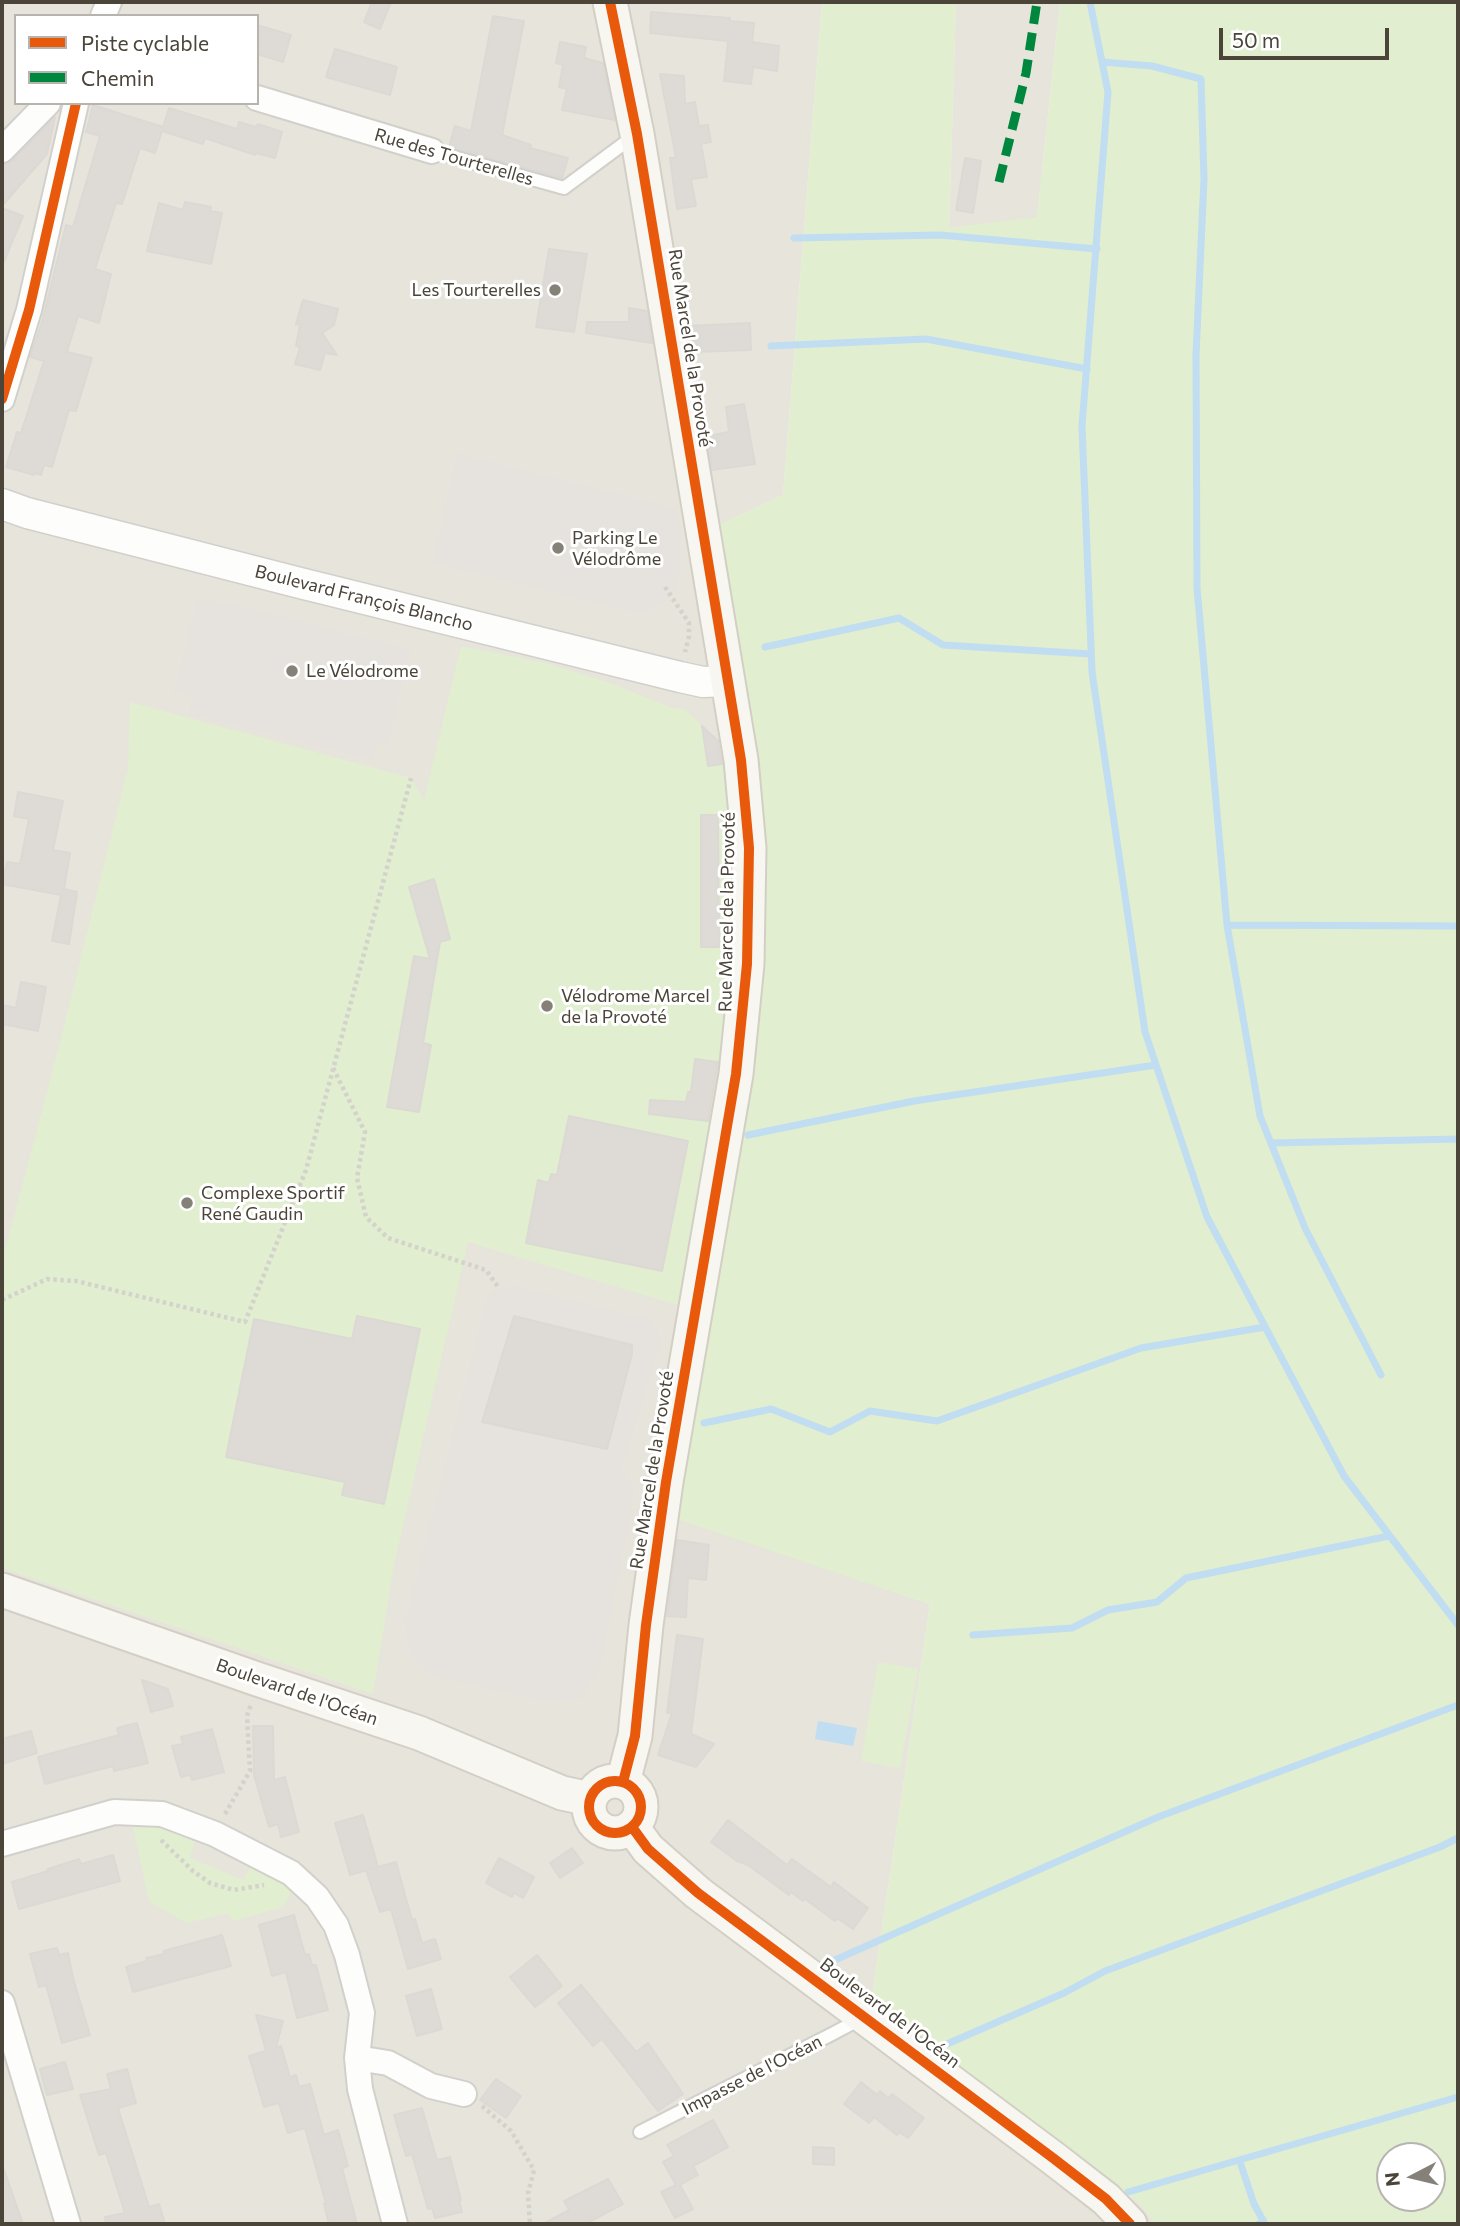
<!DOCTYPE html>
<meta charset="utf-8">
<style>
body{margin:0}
#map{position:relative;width:1460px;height:2226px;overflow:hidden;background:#f4f2ee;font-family:Commissioner,sans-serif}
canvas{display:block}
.frame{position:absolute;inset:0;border:4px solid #4b4439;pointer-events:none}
.legend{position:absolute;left:14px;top:14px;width:245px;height:91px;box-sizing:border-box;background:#fff;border:2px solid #b7b4b0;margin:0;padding:9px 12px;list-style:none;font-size:21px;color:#4b4439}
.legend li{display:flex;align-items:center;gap:14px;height:35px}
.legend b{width:35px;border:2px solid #b7b4b0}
.north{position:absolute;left:1376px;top:2142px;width:70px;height:70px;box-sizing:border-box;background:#fff;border:2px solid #b7b4b0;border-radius:50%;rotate:263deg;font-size:19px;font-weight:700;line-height:28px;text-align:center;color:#4b4439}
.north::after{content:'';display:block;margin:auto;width:24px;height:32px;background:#868178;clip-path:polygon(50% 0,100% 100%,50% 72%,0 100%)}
.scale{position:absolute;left:1219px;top:28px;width:170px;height:32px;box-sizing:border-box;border:4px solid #4b4439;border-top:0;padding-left:9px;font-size:21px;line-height:24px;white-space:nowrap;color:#4b4439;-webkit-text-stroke:5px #fff;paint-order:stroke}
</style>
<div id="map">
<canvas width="1460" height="2226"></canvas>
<div class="frame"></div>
<ul class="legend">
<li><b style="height:9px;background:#e8590c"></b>Piste cyclable</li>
<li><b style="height:9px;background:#00873e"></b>Chemin</li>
</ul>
<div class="north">N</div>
<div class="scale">50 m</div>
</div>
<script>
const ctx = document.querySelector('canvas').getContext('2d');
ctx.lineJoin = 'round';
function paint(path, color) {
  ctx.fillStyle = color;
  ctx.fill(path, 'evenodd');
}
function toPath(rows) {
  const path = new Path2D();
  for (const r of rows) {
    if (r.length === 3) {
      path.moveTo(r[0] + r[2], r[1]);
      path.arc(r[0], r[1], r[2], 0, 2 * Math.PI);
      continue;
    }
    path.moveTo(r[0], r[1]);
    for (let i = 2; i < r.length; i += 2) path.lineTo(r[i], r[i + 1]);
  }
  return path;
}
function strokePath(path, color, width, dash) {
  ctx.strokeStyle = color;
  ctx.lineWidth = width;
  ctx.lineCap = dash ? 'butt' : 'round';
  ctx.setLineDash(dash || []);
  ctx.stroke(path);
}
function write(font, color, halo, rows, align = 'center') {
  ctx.font = font + ' Commissioner,sans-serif';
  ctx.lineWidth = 6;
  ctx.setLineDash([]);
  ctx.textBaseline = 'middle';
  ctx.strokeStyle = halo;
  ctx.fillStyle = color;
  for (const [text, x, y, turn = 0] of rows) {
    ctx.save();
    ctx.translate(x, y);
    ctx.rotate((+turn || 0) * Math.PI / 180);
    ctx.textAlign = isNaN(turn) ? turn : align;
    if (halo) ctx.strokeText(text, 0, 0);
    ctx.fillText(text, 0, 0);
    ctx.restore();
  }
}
const residential = toPath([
 [2,2,822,2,783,495,715,527,768,873,671,1516,930,1604,871,2003,1140,2204,1156,2224,2,2224],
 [16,16,257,16,257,103,16,103],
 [956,2,1060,2,1037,218,949,228]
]);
const green = toPath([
 [822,2,956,2,949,228,1037,217,1060,2,1458,2,1458,2224,1156,2224,1140,2204,871,2003,930,1604,671,1517,768,873,714,527,783,495],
 [1390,2156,1432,2156,1432,2198,1390,2198],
 [461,646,546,663,613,684,672,708,685,709,723,746,735,866,734,957,724,1055,678,1305,468,1242,394,1565,373,1694,2,1568,2,1262,58,1050,128,768,130,702,411,778,424,800],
 [878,1662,918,1669,900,1768,861,1761],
 [133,1827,148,1827,169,1830,195,1840,190,1858,243,1880,252,1864,277,1874,292,1891,283,1907,233,1921,228,1913,186,1923,149,1901]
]);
const parking = toPath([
 [458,453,676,508,681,533,680,570,675,590,663,604,642,614,432,563],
 [197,598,239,606,410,649,388,745,377,742,373,760,189,715,193,697,174,693],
 [515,1286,650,1319,658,1331,660,1345,621,1470,635,1489,600,1668,582,1698,548,1702,432,1676,409,1652,405,1621,487,1298,499,1288]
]);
const water = toPath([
 [818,1721,857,1728,853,1746,815,1739]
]);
const stream = toPath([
 [1090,2,1108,92,1082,426,1092,672,1145,1032,1207,1217,1344,1476,1458,1625],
 [1102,62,1152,66,1201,79,1204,179,1196,355,1197,588,1227,925,1260,1116,1305,1228,1381,1375],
 [794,238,940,235,1097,249],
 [771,346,926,339,1087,369],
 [765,647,899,618,943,645,1091,654],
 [1227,925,1458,926],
 [748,1135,914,1101,1156,1065],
 [1271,1143,1458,1139],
 [704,1423,771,1409,830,1432,870,1411,937,1421,1141,1348,1265,1327],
 [973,1635,1072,1628,1108,1610,1157,1602,1186,1578,1389,1536],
 [828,1963,1158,1817,1458,1705],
 [940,2047,1064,1993,1105,1971,1440,1847,1458,1838],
 [1240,2162,1254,2204,1264,2222,1258,2224],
 [1128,2192,1458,2097]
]);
const building = toPath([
 [372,2,391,2,380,29,364,22,372,2],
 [651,12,730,18,730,21,754,23,752,42,779,46,777,71,753,67,751,84,724,81,728,41,650,33,651,12],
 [493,16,524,21,502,135,531,145,530,148,568,158,562,178,449,147,455,126,471,131,493,16],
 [257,25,291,35,283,62,257,54,257,25],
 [560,42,586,47,584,58,603,63,615,120,562,110,567,89,559,87,563,65,556,63,560,42],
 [335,49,397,67,390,95,326,77,335,49],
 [660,74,684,76,685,104,695,102,699,126,708,125,711,142,701,144,707,177,691,179,696,206,677,209,670,158,676,158,660,74],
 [93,105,163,127,169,108,237,129,239,122,256,127,258,124,282,132,275,158,256,153,255,155,205,138,203,144,162,131,155,153,140,148,122,204,116,203,95,269,111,274,99,323,78,316,67,352,92,358,76,411,69,410,52,467,44,465,41,475,35,473,34,475,6,467,17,432,21,433,44,361,30,357,42,322,66,225,73,227,100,136,86,132,93,105],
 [55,117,47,154,2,206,2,165,13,160,55,117],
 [965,158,981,161,973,213,956,210,965,158],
 [185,202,211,207,210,211,222,213,211,264,147,251,159,203,183,210,185,202],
 [2,208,23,216,2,266,2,208],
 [549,249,587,254,574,332,536,327,549,249],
 [303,300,338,309,334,325,322,333,337,355,325,353,320,370,295,364,300,347,296,346,300,325,296,324,303,300],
 [629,308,647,311,652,343,586,333,587,322,629,322,629,308],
 [750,323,751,350,693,352,688,326,750,323],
 [744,404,755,464,712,470,707,436,729,432,726,407,744,404],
 [702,726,718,741,722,764,708,766,702,726],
 [18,792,63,801,53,850,70,853,64,889,77,892,69,944,52,941,61,895,2,884,7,862,20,864,29,819,14,816,18,792],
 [701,815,718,815,719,947,701,947,701,815],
 [434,879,450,939,440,942,423,1043,431,1045,419,1112,387,1107,414,956,430,959,409,887,434,879],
 [21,982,46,987,38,1031,2,1024,2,1005,16,1008,21,982],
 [695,1059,718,1062,708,1121,649,1114,650,1100,686,1102,688,1092,691,1092,695,1059],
 [569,1116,688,1141,662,1271,526,1243,538,1180,549,1183,551,1174,557,1175,569,1116],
 [357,1316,420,1329,384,1504,342,1495,345,1482,226,1457,254,1319,352,1339,357,1316],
 [514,1316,632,1345,632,1354,607,1449,482,1422,514,1316],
 [677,1540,709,1545,706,1580,688,1578,686,1617,667,1616,677,1540],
 [677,1635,703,1639,691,1734,714,1744,696,1767,658,1755,672,1713,667,1713,677,1635],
 [142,1680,168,1689,173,1706,151,1712,142,1680],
 [137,1723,148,1763,114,1771,113,1766,45,1784,38,1757,119,1735,117,1728,137,1723],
 [253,1726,273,1726,274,1780,285,1777,299,1832,281,1837,278,1824,269,1827,254,1775,253,1726],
 [212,1729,224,1772,192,1780,190,1775,181,1777,172,1746,183,1744,181,1737,212,1729],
 [31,1731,37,1753,2,1764,2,1739,31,1731],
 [363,1815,378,1867,350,1875,335,1823,363,1815],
 [728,1820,787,1865,792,1859,831,1887,834,1882,868,1908,853,1929,837,1918,835,1921,805,1899,803,1901,791,1892,789,1895,748,1865,737,1861,711,1842,728,1820],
 [572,1848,583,1863,560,1878,550,1863,572,1848],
 [113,1855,120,1881,19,1909,12,1882,48,1871,48,1869,79,1859,81,1864,113,1855],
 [499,1858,534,1877,523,1898,514,1893,512,1897,486,1883,499,1858],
 [396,1862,412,1920,415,1919,422,1943,435,1939,441,1959,408,1969,391,1909,380,1912,366,1870,396,1862],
 [294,1915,305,1955,309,1954,312,1965,316,1965,328,2010,297,2018,286,1972,272,1976,259,1925,294,1915],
 [222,1935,231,1966,133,1992,126,1967,147,1961,146,1958,164,1954,164,1951,222,1935],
 [57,1948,59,1955,68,1953,73,1978,90,2035,62,2043,46,1985,39,1987,30,1954,57,1948],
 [537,1955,562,1986,535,2007,510,1977,537,1955],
 [581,1985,636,2052,648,2043,683,2094,658,2111,602,2039,593,2046,558,2003,581,1985],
 [431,1989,442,2029,417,2036,406,1996,431,1989],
 [256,2015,283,2021,276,2047,281,2046,290,2077,296,2075,299,2087,310,2084,324,2135,338,2130,348,2166,342,2168,357,2224,329,2224,324,2204,326,2204,305,2128,288,2133,279,2103,264,2107,249,2056,266,2051,256,2015],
 [65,2062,73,2089,47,2095,40,2069,65,2062],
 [127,2069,136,2103,118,2108,149,2207,159,2204,165,2224,106,2224,105,2217,125,2213,106,2153,99,2155,80,2095,111,2089,107,2074,127,2069],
 [496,2079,521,2096,506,2118,480,2100,496,2079],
 [861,2082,877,2095,880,2091,888,2098,892,2094,924,2118,908,2138,899,2132,897,2135,874,2117,869,2123,844,2104,861,2082],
 [422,2108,437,2160,450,2157,461,2200,459,2200,462,2212,435,2218,432,2208,428,2209,412,2154,406,2156,394,2115,422,2108],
 [713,2120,728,2147,693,2166,698,2175,680,2185,693,2209,675,2218,661,2192,676,2185,663,2162,674,2156,667,2145,713,2120],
 [813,2147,834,2148,834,2165,813,2164,813,2147],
 [4,2170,23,2224,2,2224,2,2171,4,2170],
 [608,2179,623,2204,585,2224,543,2224,569,2210,564,2201,608,2179]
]);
const path = toPath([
 [665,587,689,623,689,636,685,652],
 [333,1068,365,1132,357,1178,366,1217,388,1238,486,1270,499,1288],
 [2,1300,47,1279,76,1281,245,1322,306,1170,411,778],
 [225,1814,250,1771,247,1716,251,1704],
 [161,1840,193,1871,210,1883,234,1890,264,1885],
 [482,2106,511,2131,534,2170,528,2193,530,2224]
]);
const service = toPath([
 [432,151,564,188,634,136],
 [640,2132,834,2033,849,2025,858,2015]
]);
const minor = toPath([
 [103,16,109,2],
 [257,98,432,151],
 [2,150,48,103],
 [2,399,29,310,76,103],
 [2,1844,114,1812,162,1814,215,1834,291,1873,317,1897,336,1925,347,1955,362,2013,357,2058,360,2089,395,2224],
 [2,2003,68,2224],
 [357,2058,388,2063,431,2086,464,2094]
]);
const tertiary = toPath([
 [2,504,27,513,300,583,680,677,703,682,728,681]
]);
const secondary = toPath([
 [610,2,637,134,741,760,749,848,747,964,736,1074,666,1482,646,1625,635,1736,623,1782],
 [2,1590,257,1679,419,1733,562,1793,590,1799],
 [615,1807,26],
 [632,1827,648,1849,698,1893,1053,2158,1106,2199,1130,2224]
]);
const quiet = toPath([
 [999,182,1026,73,1037,2]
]);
const cycleway = toPath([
 [610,2,637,134,741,760,749,848,747,964,736,1074,666,1482,646,1625,635,1736,623,1782],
 [2,399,29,310,76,103],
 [615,1807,26],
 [632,1827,648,1849,698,1893,1053,2158,1106,2199,1130,2224]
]);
const markers = [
 [555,290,7,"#868178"],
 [558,548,7,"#868178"],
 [292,671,7,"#868178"],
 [547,1006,7,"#868178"],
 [187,1203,7,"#868178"]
];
const streetNames = [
 ["Rue des Tourterelles",454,157,16],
 ["Rue Marcel de la Provoté",690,348,81],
 ["Boulevard François Blancho",364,598,14],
 ["Rue Marcel de la Provoté",727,912,-89],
 ["Rue Marcel de la Provoté",652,1470,-81],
 ["Boulevard de l'Océan",297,1692,19],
 ["Boulevard de l'Océan",890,2013,37],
 ["Impasse de l'Océan",752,2075,-27]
];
const poiNames = [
 ["Les Tourterelles",541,290,"right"],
 ["Parking Le",572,538],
 ["Vélodrôme",572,559],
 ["Le Vélodrome",306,671],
 ["Vélodrome Marcel",561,996],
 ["de la Provoté",561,1017],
 ["Complexe Sportif",201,1193],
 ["René Gaudin",201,1214]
];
paint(residential, '#e7e4dc');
paint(green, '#e1eecf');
paint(parking, '#e6e3df');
paint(water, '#c0ddf1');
strokePath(stream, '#c0ddf1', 7);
paint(building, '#dedbd6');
strokePath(building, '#dcd9d4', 2);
strokePath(service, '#d2d0cb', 16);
strokePath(minor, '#d2d0cb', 28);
strokePath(tertiary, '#d2d0cb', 33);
strokePath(secondary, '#d3cfc5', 37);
strokePath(path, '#d3d2cc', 4.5, [3.5, 3.5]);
strokePath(service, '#fdfdfc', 12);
strokePath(minor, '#fdfdfc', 24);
strokePath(tertiary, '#fdfdfc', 30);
strokePath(secondary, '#f7f6f1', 33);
strokePath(quiet, '#00873e', 9, [18, 9]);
strokePath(cycleway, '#e8590c', 10);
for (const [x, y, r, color] of markers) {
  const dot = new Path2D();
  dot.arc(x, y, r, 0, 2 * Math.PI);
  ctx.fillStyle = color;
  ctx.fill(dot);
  strokePath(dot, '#fff', 2.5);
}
write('18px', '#4b4439', '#fff', streetNames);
write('18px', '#4b4439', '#fff', poiNames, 'left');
</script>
